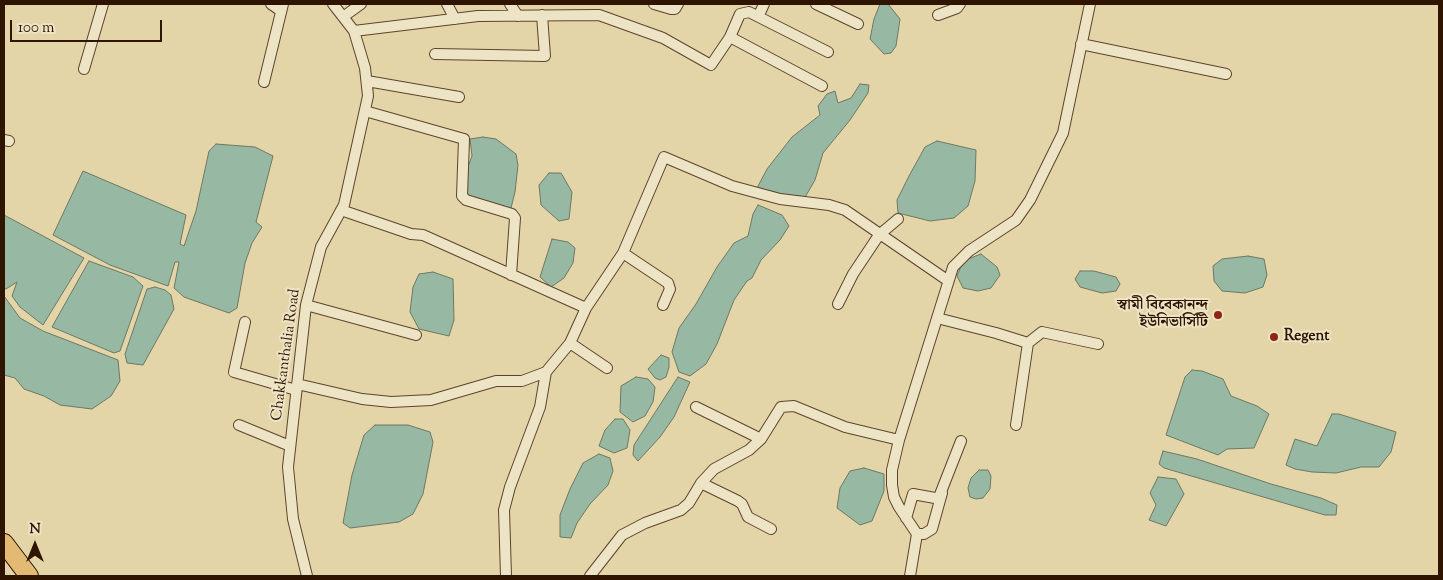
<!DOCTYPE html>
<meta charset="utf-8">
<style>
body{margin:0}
#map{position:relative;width:1443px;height:580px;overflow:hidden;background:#e4d5a8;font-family:"Sorts Mill Goudy",serif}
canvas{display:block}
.frame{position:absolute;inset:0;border:5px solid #2e1401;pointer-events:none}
.north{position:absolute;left:10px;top:520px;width:50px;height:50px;-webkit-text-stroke:4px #ede4c6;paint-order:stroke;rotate:0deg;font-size:14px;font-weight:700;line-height:20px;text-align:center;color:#2e1401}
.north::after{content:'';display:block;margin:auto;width:18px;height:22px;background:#2e1401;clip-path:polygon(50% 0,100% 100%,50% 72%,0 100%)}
.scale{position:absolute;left:10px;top:20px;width:152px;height:22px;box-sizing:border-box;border:2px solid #2e1401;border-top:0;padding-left:6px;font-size:15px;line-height:18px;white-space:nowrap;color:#2e1401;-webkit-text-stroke:4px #ede4c6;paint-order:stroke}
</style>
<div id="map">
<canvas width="1443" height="580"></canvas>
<div class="frame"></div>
<div class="north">N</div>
<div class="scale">100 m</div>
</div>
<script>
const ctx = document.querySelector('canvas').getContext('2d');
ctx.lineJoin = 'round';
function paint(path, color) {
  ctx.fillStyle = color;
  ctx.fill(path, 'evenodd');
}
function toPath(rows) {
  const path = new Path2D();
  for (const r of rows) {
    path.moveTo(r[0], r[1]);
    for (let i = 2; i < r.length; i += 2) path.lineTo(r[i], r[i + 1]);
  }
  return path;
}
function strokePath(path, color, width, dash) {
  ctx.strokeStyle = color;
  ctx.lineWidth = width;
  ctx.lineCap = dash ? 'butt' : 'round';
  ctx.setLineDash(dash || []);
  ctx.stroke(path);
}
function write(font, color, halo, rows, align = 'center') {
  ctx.font = font + ' "Sorts Mill Goudy","Noto Serif Bengali",serif';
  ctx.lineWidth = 4;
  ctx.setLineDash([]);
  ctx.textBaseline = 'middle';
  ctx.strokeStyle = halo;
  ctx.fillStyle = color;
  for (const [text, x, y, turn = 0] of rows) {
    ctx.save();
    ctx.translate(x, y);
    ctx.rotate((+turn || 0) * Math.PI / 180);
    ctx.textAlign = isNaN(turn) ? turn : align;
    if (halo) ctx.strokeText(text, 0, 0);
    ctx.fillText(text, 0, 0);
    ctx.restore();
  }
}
const water = toPath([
 [880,4,888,4,900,19,896,46,891,53,884,54,870,39,874,19,880,4],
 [860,84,869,85,868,93,850,120,823,153,815,180,804,199,756,190,767,169,792,137,820,115,818,106,827,94,835,91,838,103,851,98,860,84],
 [483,137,496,139,516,154,518,165,515,192,510,212,472,200,465,191,466,172,472,156,470,139,483,137],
 [937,141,976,150,975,181,968,206,954,218,930,221,898,213,897,200,909,176,925,147,937,141],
 [216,144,255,147,273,156,256,222,262,227,252,243,245,263,237,308,229,313,184,297,174,288,179,262,175,262,168,286,110,265,53,235,83,171,186,215,180,244,184,246,196,211,209,151,216,144],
 [549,173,561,173,572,192,569,219,559,221,541,205,539,185,549,173],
 [758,205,782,215,789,226,780,240,761,260,752,278,747,281,734,300,717,344,706,364,690,376,679,372,672,352,679,328,696,304,717,267,734,243,748,236,753,214,758,205],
 [4,215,84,258,43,325,20,307,12,296,17,282,6,289,4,288,4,215],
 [552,239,568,242,575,248,573,263,564,278,551,287,540,277,552,239],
 [981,254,997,267,1000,275,991,288,978,291,963,288,957,276,963,261,981,254],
 [1248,256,1264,259,1267,275,1263,287,1245,293,1222,291,1214,281,1213,266,1222,259,1248,256],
 [89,261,133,277,143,286,120,351,114,353,52,327,89,261],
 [1080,271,1094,271,1116,277,1120,284,1116,291,1102,293,1080,287,1075,279,1080,271],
 [433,272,453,279,454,320,449,336,419,329,410,312,413,287,419,274,433,272],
 [155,287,165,290,171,295,174,309,143,365,127,363,125,354,147,289,155,287],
 [4,296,20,318,43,331,118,360,120,381,111,396,92,409,60,405,44,396,24,389,15,378,4,375,4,296],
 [661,355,669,358,669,367,666,377,660,380,655,378,648,369,661,355],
 [1192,370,1202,371,1223,379,1231,396,1257,406,1269,414,1254,448,1227,449,1218,455,1166,435,1185,377,1192,370],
 [636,377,648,379,655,387,653,402,645,416,633,422,620,412,621,386,636,377],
 [678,377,690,382,674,417,660,437,638,461,633,455,634,445,678,377],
 [1332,414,1339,414,1396,432,1391,452,1379,467,1361,467,1336,473,1312,472,1295,469,1286,465,1295,439,1317,446,1332,414],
 [615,419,623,419,630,430,627,448,614,453,599,446,605,430,615,419],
 [375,425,408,425,430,432,433,442,423,494,413,514,399,522,350,528,343,523,352,475,364,435,375,425],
 [1163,451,1197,459,1271,484,1321,498,1337,505,1336,515,1325,515,1164,468,1159,464,1163,451],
 [599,454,610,458,613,471,608,485,590,504,577,523,571,538,560,537,560,515,570,489,583,463,599,454],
 [864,468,884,474,884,491,872,521,860,525,837,508,840,488,850,471,864,468],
 [979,470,988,470,991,476,990,489,983,498,976,499,970,497,968,488,971,478,979,470],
 [1158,477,1176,479,1184,494,1166,526,1149,520,1156,505,1150,493,1158,477]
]);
const minor = toPath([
 [271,4,281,11],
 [447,4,455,19],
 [510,4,518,16],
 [654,4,671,9,675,9,678,4],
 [816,4,858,24],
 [759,15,764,4],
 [938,15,957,8,960,4],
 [343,17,361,4],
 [354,31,478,16,599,15,663,38,711,65,730,37,822,86],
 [730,37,740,14,749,12,828,52],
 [1081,44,1226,74],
 [435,54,545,56,542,15],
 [84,69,103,4],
 [367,81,459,97],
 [264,82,283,4],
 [365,111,464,139,462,196,466,200,512,214,515,218,511,275],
 [4,140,9,141],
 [341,210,411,234,423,235,586,308],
 [623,253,668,283,670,289,663,305],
 [838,304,853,274,879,235,898,219],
 [306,305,416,335],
 [937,318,996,333,1028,343,1016,425],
 [245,322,234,372,296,390],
 [570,343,607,368],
 [1028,343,1042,332,1098,344],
 [297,384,362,399,391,402,431,400,496,381,522,381,546,372,570,343,586,308,623,253,664,157,732,186,780,199,829,205,845,210,947,280],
 [696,407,761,439],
 [239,425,290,446],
 [899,440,892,470,892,485,894,497,899,507,917,534,910,576],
 [701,483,738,501,742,504,748,517,771,529],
 [906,518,913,494,935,498,939,497,961,441],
 [917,534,924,534,932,529,942,493],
 [307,576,293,519,288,467,306,305,321,247,344,205,368,96,365,68,354,31,333,4],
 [506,576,504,510,510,487,540,407,546,372],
 [590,576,622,535,645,523,681,510,689,503,701,483,714,469,749,450,761,439,781,407,794,406,845,427,899,440,953,267,969,251,1016,220,1030,200,1063,133,1090,4]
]);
const trunk = toPath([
 [4,543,29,576]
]);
const markers = [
 [1218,315,5,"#8f2418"],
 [1274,337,5,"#8f2418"]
];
const poiNames = [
 ["স্বামী বিবেকানন্দ",1208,306],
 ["ইউনিভার্সিটি",1208,323],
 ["Regent",1284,337,"left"]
];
const streetNames = [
 ["Chakkanthalia Road",287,355,-82]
];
paint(water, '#97b9a3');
strokePath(water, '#6d7762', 1);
strokePath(minor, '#5c442b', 12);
strokePath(trunk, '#2e1401', 20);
strokePath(minor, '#ede4c6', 10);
strokePath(trunk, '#e2ba74', 18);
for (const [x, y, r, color] of markers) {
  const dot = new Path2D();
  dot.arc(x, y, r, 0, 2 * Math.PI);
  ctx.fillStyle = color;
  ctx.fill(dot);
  strokePath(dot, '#ede4c6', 2);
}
write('bold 15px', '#2e1401', '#ede4c6', poiNames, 'right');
write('15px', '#2e1401', '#ede4c6', streetNames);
</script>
